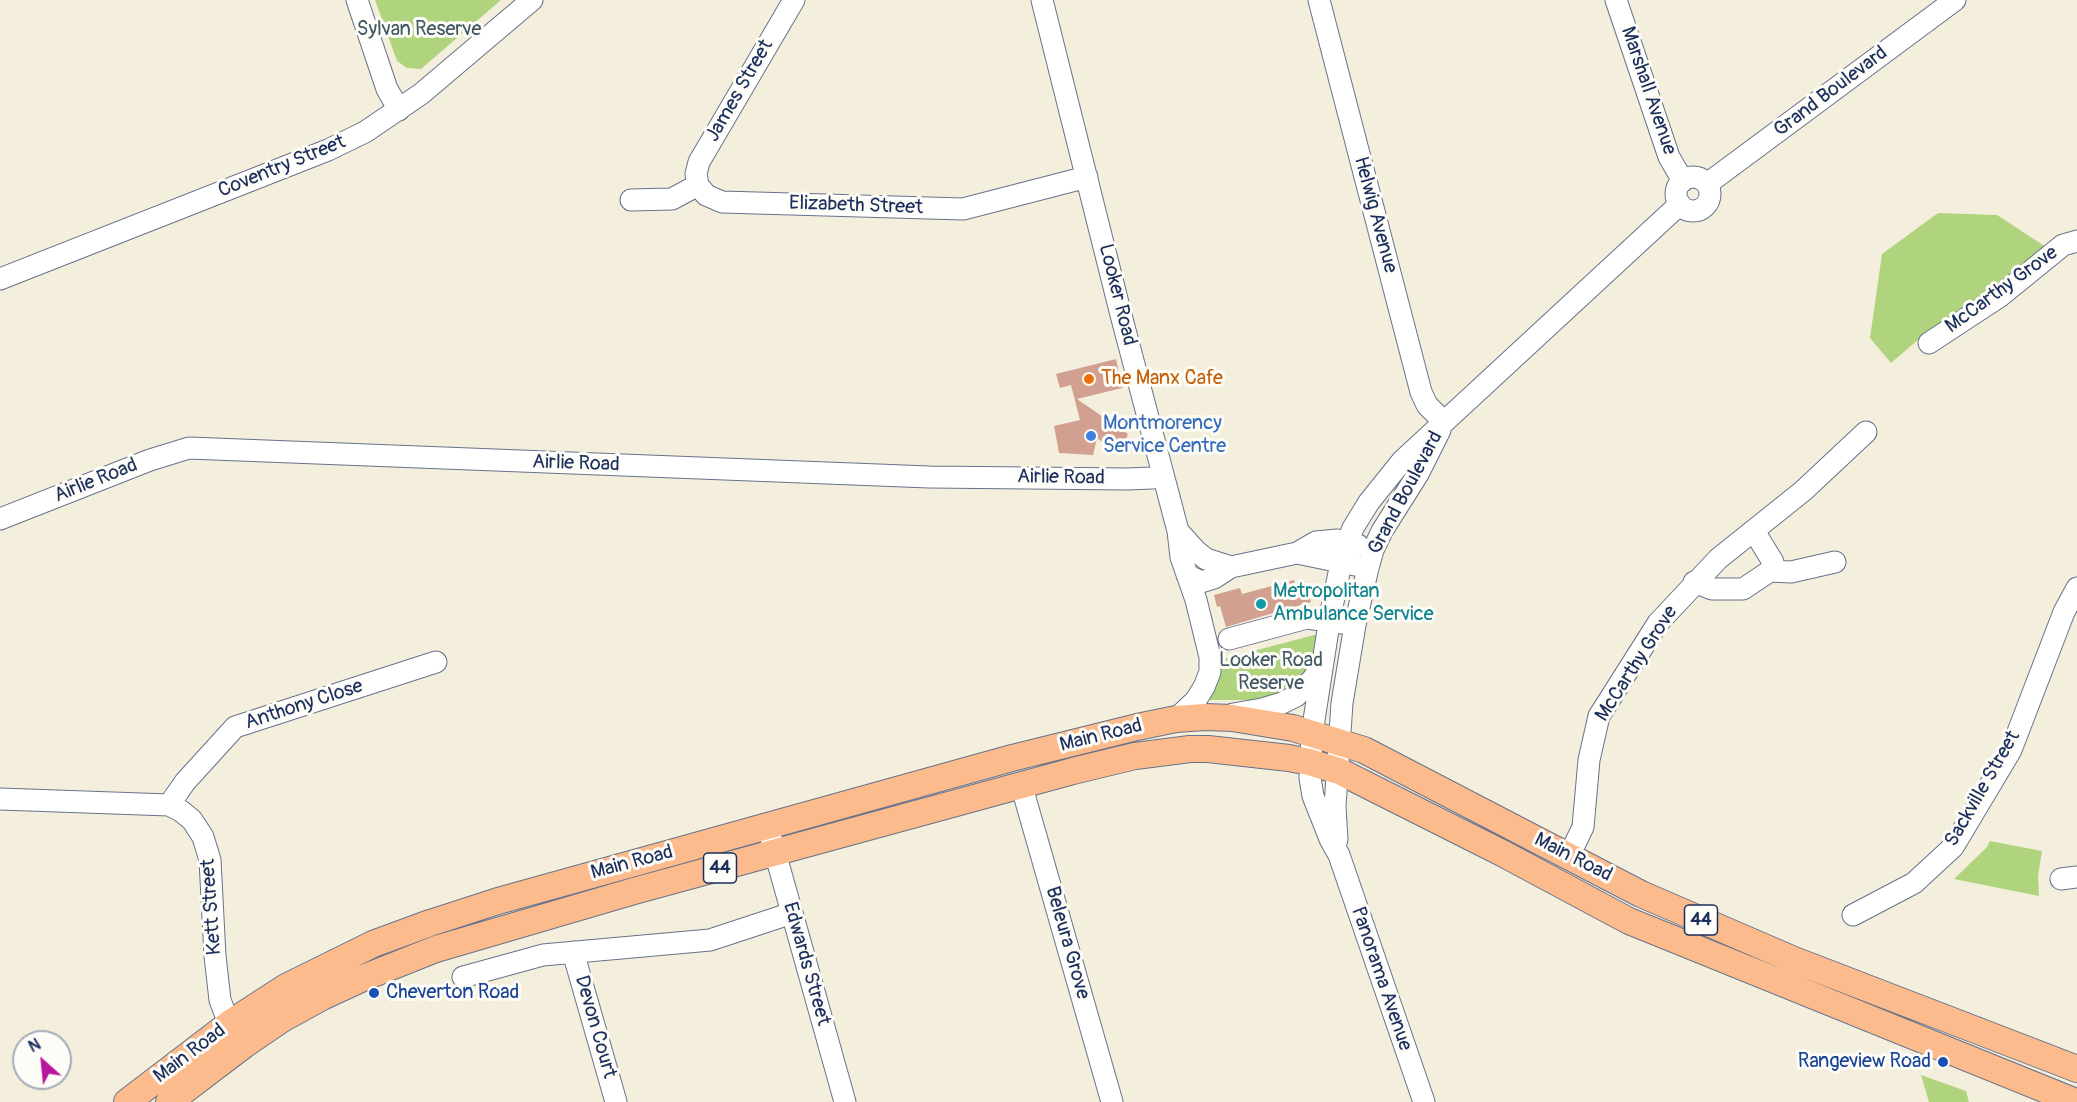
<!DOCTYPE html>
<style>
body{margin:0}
#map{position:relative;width:2077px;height:1102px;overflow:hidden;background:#f4efdc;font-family:Pangolin,sans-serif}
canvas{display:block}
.north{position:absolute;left:12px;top:1030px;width:60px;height:60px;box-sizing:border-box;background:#fdfcf7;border:2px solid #a3aaba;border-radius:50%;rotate:333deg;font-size:16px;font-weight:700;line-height:24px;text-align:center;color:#1b2f5e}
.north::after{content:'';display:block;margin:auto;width:21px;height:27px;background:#b5179e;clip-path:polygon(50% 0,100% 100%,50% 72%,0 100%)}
</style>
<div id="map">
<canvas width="2077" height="1102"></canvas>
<div class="north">N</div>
</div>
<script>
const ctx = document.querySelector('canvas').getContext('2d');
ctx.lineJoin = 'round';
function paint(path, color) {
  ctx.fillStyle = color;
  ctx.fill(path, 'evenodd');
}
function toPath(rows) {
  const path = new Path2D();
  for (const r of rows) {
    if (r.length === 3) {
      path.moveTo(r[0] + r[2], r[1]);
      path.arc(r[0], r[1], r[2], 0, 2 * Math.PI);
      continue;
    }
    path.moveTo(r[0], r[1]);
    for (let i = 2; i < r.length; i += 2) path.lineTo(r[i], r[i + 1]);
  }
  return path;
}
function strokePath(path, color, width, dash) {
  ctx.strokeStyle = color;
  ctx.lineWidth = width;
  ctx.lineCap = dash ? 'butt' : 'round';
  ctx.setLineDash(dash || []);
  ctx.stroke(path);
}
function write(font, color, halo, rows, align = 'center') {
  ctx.font = font + ' Pangolin,sans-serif';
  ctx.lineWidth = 6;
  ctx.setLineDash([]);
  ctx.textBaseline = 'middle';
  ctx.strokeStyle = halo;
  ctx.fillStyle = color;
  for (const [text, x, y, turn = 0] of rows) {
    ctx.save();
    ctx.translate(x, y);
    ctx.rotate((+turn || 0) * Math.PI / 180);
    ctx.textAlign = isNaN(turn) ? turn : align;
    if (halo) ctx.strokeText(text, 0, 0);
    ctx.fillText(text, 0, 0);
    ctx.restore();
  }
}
const green = toPath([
 [375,0,501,0,421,69,407,68,397,61],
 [1938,213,1997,215,2046,247,1986,296,1926,333,1891,363,1870,338,1882,254],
 [1318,634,1311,668,1285,694,1256,700,1207,700,1219,660],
 [1990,841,2042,851,2038,876,2039,896,1954,879,1987,847],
 [1921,1075,1966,1091,1969,1102,1929,1102]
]);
const building = toPath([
 [1116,359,1122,388,1077,399,1128,434,1120,455,1097,438,1093,455,1059,453,1054,426,1080,420,1071,385,1060,388,1056,374],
 [1294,580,1296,589,1307,586,1311,602,1226,627,1220,606,1217,607,1214,595,1240,588,1242,594]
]);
const minor = toPath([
 [357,0,387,89,399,110],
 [794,0,699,162,696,174,698,185,706,195,722,202,963,209,1087,177],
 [1042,0,1121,315,1178,531,1181,557,1196,600,1210,657,1210,672,1204,687,1196,700,1176,719],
 [1319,0,1421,392,1427,405,1444,422],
 [1616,0,1669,157,1683,181],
 [1693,194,17],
 [1707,184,1955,0],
 [631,200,672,199,698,185],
 [0,279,328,150,365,132,421,94,532,0],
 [1929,343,1999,297,2063,245,2077,241],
 [0,519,150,460,189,448,929,477,1127,479,1152,478,1163,475],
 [1178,531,1196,551,1206,559,1231,567],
 [1297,553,1355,565],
 [1770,571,1791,572,1835,562],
 [1187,575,1201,582,1214,578,1231,567,1297,553,1316,542,1337,540,1358,545],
 [1694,582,1712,589,1743,589,1770,571,1773,562,1754,531],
 [1229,639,1307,618,1343,623],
 [1233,714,1262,709,1282,703,1296,696,1312,680,1320,668],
 [1021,784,1112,1102],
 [0,799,169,805,181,811,192,820,203,837,210,860,215,956,220,1000,229,1024,238,1037],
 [169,805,185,782,235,727,436,662],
 [771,838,845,1102],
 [1337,840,1335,806,1342,703,1355,625,1368,568,1373,550,1382,531,1418,474,1440,430],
 [1569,856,1583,827,1589,760,1599,716,1658,623,1718,559,1803,491,1866,432],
 [2061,879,2077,877],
 [1853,915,1914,883,1953,847,2011,750,2064,612,2077,588],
 [573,952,616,1102],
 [463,977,543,955,710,940,792,913],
 [1424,1102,1339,855,1330,839,1313,796,1310,778,1312,733,1330,617,1343,553,1353,528,1369,502,1402,461,1680,204]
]);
const major = toPath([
 [127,1102,229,1024,286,987,373,944,430,923,498,901,1012,758,1137,727,1176,719,1205,717,1232,718,1293,728,1364,750,1641,894,1794,960,2077,1069],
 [169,1102,244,1045,282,1019,322,997,363,978,436,949,634,891,1073,771,1135,756,1190,749,1208,749,1289,758,1309,762,1339,771,1502,853,1629,921,2076,1102]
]);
const markers = [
 [1089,379,6,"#e8710a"],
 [1091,436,6,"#3f7fe0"],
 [1261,604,6,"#0f9aa8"],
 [374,993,6,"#1a4fb4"],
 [1943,1062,6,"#1a4fb4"]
];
const shields = [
 [720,868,33],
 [1701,920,33]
];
const shieldNames = [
 ["44",720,868],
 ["44",1701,920]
];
const parkNames = [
 ["Sylvan Reserve",419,30],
 ["Looker Road",1271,661],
 ["Reserve",1271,684]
];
const streetNames = [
 ["James Street",740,91,-60],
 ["Marshall Avenue",1648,91,71],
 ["Grand Boulevard",1831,92,-37],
 ["Coventry Street",282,167,-22],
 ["Elizabeth Street",856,206,2],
 ["Helwig Avenue",1375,215,75],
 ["McCarthy Grove",2002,290,-36],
 ["Looker Road",1117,295,76],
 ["Airlie Road",576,464,2],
 ["Airlie Road",1061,478,1],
 ["Airlie Road",96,481,-22],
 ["Grand Boulevard",1406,493,-62],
 ["McCarthy Grove",1637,664,-57],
 ["Anthony Close",304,705,-18],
 ["Main Road",1101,736,-14],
 ["Sackville Street",1983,789,-60],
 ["Main Road",1573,858,27],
 ["Main Road",632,863,-15],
 ["Kett Street",212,907,-94],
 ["Beleura Grove",1067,943,74],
 ["Edwards Street",806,964,74],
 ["Panorama Avenue",1381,979,71],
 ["Devon Court",595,1027,74],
 ["Main Road",190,1054,-37]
];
const foodNames = [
 ["The Manx Cafe",1101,379]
];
const shopNames = [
 ["Montmorency",1103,424],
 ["Service Centre",1103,447]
];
const cultureNames = [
 ["Metropolitan",1273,592],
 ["Ambulance Service",1273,615]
];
const transitNames = [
 ["Cheverton Road",386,993],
 ["Rangeview Road",1931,1062,"right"]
];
paint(green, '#b0d47d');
paint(building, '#d1a091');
strokePath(minor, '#67728a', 23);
strokePath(major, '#67728a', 28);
strokePath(minor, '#fff', 21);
strokePath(major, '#fbbb8d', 26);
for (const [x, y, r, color] of markers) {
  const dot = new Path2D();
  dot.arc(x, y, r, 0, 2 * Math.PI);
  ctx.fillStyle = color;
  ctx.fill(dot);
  strokePath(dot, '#fdfcf7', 2);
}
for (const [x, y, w] of shields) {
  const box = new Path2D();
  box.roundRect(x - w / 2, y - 15, w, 30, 4.5);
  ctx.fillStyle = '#fdfcf7';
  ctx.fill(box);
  strokePath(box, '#1b2f5e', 1.5);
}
write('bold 18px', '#1b2f5e', null, shieldNames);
write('20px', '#405866', '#fdfcf7', parkNames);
write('20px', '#1b2f5e', '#fdfcf7', streetNames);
write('20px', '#c56008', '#fdfcf7', foodNames, 'left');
write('20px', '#366cbe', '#fdfcf7', shopNames, 'left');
write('20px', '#0d838f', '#fdfcf7', cultureNames, 'left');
write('20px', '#164399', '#fdfcf7', transitNames, 'left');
</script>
